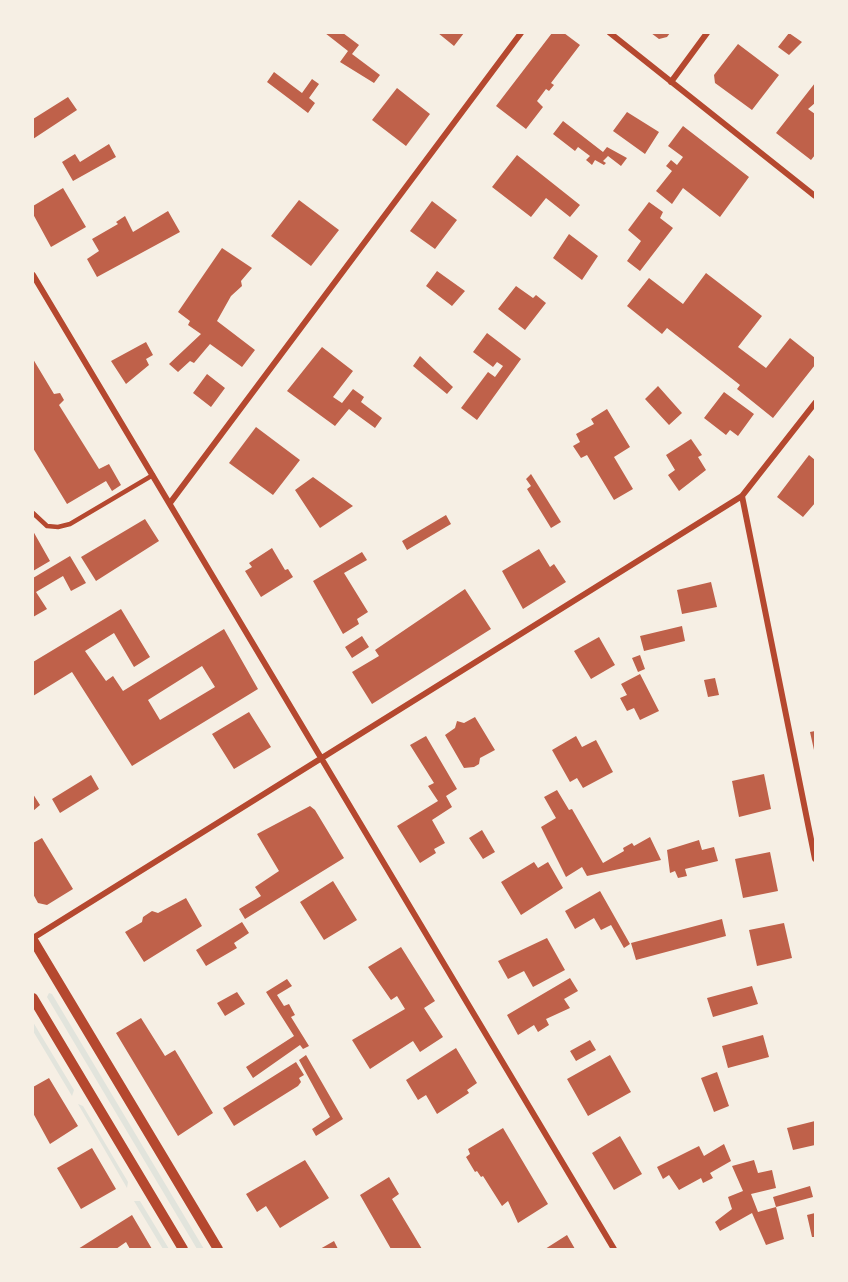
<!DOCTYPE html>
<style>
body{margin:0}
#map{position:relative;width:848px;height:1282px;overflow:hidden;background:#f6efe4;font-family:Poppins,sans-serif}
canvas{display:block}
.frame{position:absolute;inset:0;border:34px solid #f6efe4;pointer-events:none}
</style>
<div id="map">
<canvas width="848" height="1282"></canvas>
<div class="frame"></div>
</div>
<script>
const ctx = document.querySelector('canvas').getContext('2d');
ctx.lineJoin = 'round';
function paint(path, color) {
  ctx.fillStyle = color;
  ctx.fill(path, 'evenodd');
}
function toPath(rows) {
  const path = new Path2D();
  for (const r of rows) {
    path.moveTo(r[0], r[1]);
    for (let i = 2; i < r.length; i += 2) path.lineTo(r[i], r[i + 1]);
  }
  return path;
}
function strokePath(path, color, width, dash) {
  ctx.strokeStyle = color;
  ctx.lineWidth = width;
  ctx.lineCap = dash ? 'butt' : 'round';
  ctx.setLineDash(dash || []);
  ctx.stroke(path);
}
const green = toPath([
 [49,993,52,994,204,1249,197,1249,47,997],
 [33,1022,74,1090,72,1096,33,1031],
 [78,1104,83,1106,128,1182,127,1188],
 [134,1201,140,1201,169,1249,163,1249]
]);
const building = toPath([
 [325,33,343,33,359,45,352,54,380,75,374,83,340,62,348,51],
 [438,33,464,33,454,46],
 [552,33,564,33,580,45,551,83,554,85,549,91,546,89,537,101,543,107,526,129,496,106],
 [651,33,670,33,667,37,659,39],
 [789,33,802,42,789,55,778,47],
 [738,44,779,75,752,110,715,83,714,75],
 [274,72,302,93,312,79,319,84,309,98,315,103,308,113,267,82],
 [815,83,815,103,808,109,815,114,815,155,811,160,776,133],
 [397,88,430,114,406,146,372,120],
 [68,97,77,110,33,139,33,119],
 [627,112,659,132,645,154,613,131],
 [563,121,603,152,607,147,627,158,621,166,608,156,603,161,606,163,604,165,595,160,592,165,586,160,590,156,578,147,575,151,553,134],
 [683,126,749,177,720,217,683,188,672,204,656,191,672,171,666,166,671,160,677,165,683,157,668,146],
 [109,144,116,157,73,181,62,162,75,154,80,162],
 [517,155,580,205,570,217,546,198,531,217,492,187],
 [63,188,86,227,51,247,33,214,33,206],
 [299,200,339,230,311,266,271,236],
 [432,201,457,220,435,249,410,231],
 [649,202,663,212,660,218,673,228,640,271,627,261,641,241,628,230],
 [168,211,180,232,97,277,87,259,99,251,92,239,118,224,116,222,125,216,133,232],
 [569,234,598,256,582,280,553,258],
 [222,248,252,268,241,281,242,286,231,296,217,321,255,350,242,367,210,344,194,363,190,361,178,372,169,364,201,334,188,325,190,321,178,312],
 [437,271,465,291,452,306,426,286],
 [706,273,762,316,738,347,766,368,790,338,815,358,815,365,773,418,737,389,740,385,667,328,662,334,627,306,649,278,683,304],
 [516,286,533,298,536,295,546,303,525,330,498,309],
 [487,333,521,359,477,420,461,408,488,372,495,377,503,366,497,362,493,367,473,352],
 [146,342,153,355,146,359,149,365,126,384,111,361],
 [322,347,353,371,333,397,342,403,353,389,364,397,361,402,382,418,375,428,349,409,335,426,287,391],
 [420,356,453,387,447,394,413,366],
 [33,359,54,394,60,393,64,400,59,405,99,469,109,464,121,485,112,491,106,481,67,504,33,448],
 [207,374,225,388,211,407,193,393],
 [658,386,682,413,669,425,645,399],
 [724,392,754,414,738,436,730,430,726,435,704,418],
 [607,409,630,447,614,457,633,489,614,500,587,455,581,458,573,446,580,442,576,434,594,424,591,419],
 [256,427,300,460,273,495,229,463],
 [691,439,702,455,698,457,706,470,679,491,668,475,675,470,666,455],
 [809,455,815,460,815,503,803,517,777,497],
 [531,474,561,522,551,528,527,489,531,486,526,479],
 [313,477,353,506,320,528,295,490],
 [446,515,451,524,407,550,402,541],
 [145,519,159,541,96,581,81,557],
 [33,531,50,561,33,571],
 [272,548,285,570,288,569,293,577,261,597,245,571,252,567,249,563],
 [539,549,550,567,554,564,566,582,523,609,502,571],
 [362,552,367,560,344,573,368,612,357,619,359,624,343,634,313,581],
 [70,556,86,583,71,591,63,576,36,592,47,609,33,617,33,578],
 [711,582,717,607,682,614,677,590],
 [465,589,491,629,372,704,352,672,379,656,375,650],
 [121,609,150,657,134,667,114,633,85,651,106,681,113,676,123,691,224,629,258,689,132,766,72,672,33,696,33,662],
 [202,666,215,687,160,720,148,700],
 [682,626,685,641,644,651,640,636],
 [362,636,369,647,352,658,345,647],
 [599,637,615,665,591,679,574,651],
 [640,655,645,669,638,672,632,658],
 [640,674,659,711,640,720,634,708,627,711,620,698,627,695,621,684],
 [715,678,719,695,708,697,704,680],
 [249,712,271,747,234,769,212,734],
 [475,717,495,750,480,758,479,764,474,767,464,768,445,735,455,728,457,721,464,723],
 [815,731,815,750,814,750,810,732],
 [426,736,457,789,446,796,452,807,432,820,445,843,434,849,436,853,420,863,397,826,438,801,428,786,434,783,410,745],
 [576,736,582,747,596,740,613,772,583,788,577,778,570,782,552,750],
 [764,774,771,809,739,817,732,781],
 [91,775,99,789,60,813,52,799],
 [557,790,569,810,572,809,603,863,624,851,623,848,632,843,634,846,650,837,661,860,587,876,582,867,566,877,541,827,556,818,544,797],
 [33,794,40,805,33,811],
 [310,806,315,810,344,858,245,919,239,909,261,896,255,887,279,871,257,834],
 [482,830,495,852,483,859,469,838],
 [42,838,73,889,47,905,38,903,33,894,33,843],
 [699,840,702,850,714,847,718,861,685,869,687,876,678,878,675,871,670,873,667,850],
 [770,852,778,891,743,898,735,859],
 [534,862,538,868,548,862,563,888,521,915,501,882],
 [333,881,357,920,324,940,300,902],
 [600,891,630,944,624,948,611,925,601,930,594,918,575,929,565,911],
 [186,898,202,926,144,962,125,932,142,922,143,917,152,911,158,913],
 [722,919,726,936,636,960,631,943],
 [242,922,249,933,234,943,237,948,206,966,196,950],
 [784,923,792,958,757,966,749,930],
 [547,938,565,970,533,987,524,971,508,979,498,961],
 [401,947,435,1001,424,1008,443,1037,420,1052,413,1041,370,1069,352,1040,405,1009,397,996,391,1000,368,967],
 [570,978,578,991,564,999,570,1008,546,1019,549,1025,538,1032,534,1025,518,1035,507,1015],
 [287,979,292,986,277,995,284,1006,289,1004,295,1015,291,1017,309,1046,303,1049,300,1045,253,1078,246,1067,294,1036,266,992],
 [752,986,758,1004,713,1017,707,998],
 [237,992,245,1004,225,1016,217,1003],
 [141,1018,165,1056,175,1050,213,1113,178,1136,116,1033],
 [763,1035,769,1057,728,1068,722,1046],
 [590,1040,596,1050,576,1061,570,1051],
 [456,1048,477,1083,467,1090,469,1093,437,1114,426,1095,418,1100,406,1080],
 [306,1055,343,1119,316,1136,312,1129,330,1117,299,1060],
 [610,1055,631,1092,588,1116,567,1079],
 [296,1062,304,1075,299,1078,301,1082,298,1086,234,1126,223,1108],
 [717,1072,729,1106,714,1112,701,1078],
 [49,1078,78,1126,50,1144,33,1113,33,1087],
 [815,1121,815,1145,793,1150,787,1128],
 [503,1128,548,1204,518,1223,508,1201,502,1206,483,1176,481,1177,477,1171,475,1172,466,1157,470,1154,468,1149],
 [620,1136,642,1174,614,1190,592,1153],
 [724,1144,731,1161,710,1173,713,1178,703,1183,701,1178,679,1190,669,1175,663,1179,657,1167,699,1146,704,1156],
 [92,1148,116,1189,81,1209,57,1168],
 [305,1160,329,1198,280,1228,266,1206,257,1212,246,1194],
 [754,1160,758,1173,772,1170,776,1188,751,1194,758,1212,776,1207,784,1239,766,1245,752,1213,720,1231,715,1222,732,1209,728,1197,743,1191,732,1166],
 [389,1177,399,1194,392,1199,422,1249,391,1249,360,1195],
 [810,1186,813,1197,776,1207,773,1197],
 [815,1213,815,1237,812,1237,807,1215],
 [132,1215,152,1249,130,1249,126,1242,116,1249,78,1249],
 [567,1235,575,1249,545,1249],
 [334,1241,338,1249,320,1249]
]);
const service = toPath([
 [33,513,47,526,58,527,70,524,153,475]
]);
const minor = toPath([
 [610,33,815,196],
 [671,82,707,33],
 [33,275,614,1249],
 [742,496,815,859],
 [170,503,521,33],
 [33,938,742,496,815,403]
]);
const tertiary = toPath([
 [33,940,218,1249],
 [33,998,183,1249]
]);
paint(green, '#e2e4dc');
paint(building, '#bf614a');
strokePath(service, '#b5482f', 4.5);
strokePath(minor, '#b5482f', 6);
strokePath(tertiary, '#b5482f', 10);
</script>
